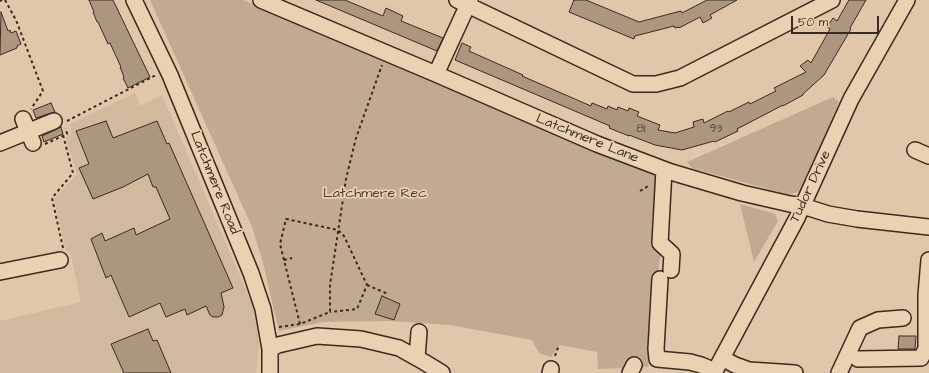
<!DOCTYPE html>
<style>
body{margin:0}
#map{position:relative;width:929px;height:373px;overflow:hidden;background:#e0c7a9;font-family:"Architects Daughter",sans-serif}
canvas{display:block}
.scale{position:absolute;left:791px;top:16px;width:88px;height:18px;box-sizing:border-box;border:2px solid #3b2a1e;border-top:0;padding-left:5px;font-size:12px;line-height:14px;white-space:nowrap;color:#3b2a1e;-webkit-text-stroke:3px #ead1b2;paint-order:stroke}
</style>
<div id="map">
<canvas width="929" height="373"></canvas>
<div class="scale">50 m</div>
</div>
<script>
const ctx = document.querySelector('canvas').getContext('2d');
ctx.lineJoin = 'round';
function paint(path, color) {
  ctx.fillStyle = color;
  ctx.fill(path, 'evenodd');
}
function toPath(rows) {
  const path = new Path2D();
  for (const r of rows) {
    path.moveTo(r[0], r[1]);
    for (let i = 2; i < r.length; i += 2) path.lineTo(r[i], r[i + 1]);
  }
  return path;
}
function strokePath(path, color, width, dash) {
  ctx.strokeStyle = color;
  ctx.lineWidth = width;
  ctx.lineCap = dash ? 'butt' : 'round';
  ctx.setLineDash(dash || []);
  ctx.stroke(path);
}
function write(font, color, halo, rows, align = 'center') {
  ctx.font = font + ' "Architects Daughter",sans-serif';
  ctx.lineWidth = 3.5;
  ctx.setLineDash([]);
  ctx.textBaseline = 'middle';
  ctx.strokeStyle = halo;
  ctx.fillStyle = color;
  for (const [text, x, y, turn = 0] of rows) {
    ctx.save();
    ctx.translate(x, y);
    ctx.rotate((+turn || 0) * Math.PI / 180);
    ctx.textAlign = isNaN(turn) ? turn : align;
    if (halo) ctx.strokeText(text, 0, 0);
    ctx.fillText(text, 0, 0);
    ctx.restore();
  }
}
const built = toPath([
 [135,93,140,106,162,95,257,315,259,343,256,373,0,373,0,321,81,302,70,251,66,252,54,199,77,174,66,138,71,135,70,124]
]);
const green = toPath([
 [150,0,243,0,661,177,662,236,654,318,651,364,649,363,648,367,598,369,597,352,560,345,551,357,539,353,532,340,450,325,390,321,323,322,279,331,262,259,252,227],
 [833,97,839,102,804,184,798,192,789,195,771,190,692,168,687,162],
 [740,204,775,214,778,221,754,262]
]);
const building = toPath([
 [89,0,113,0,150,77,128,88,123,78,124,77,120,67,121,67,110,43,108,44,98,22,97,22,93,12,94,12,89,0],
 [316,0,345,0,383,16,386,8,403,16,401,21,443,38,437,51,316,0],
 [574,0,586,0,639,22,681,11,682,13,707,0,737,0,710,15,712,18,703,23,700,17,679,28,679,27,675,28,674,26,635,36,634,39,569,12,574,0],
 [849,0,866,0,850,28,851,29,824,75,803,94,803,95,783,106,783,105,737,129,738,131,715,142,714,141,682,150,655,145,629,135,629,136,609,128,610,126,455,60,462,43,471,47,469,51,523,75,522,76,591,106,592,103,607,109,608,106,617,110,618,107,628,111,629,108,639,112,637,116,660,125,658,130,675,133,694,127,693,122,703,119,704,123,728,111,729,112,749,102,750,104,776,91,774,88,806,72,800,66,808,60,811,63,830,29,827,27,833,18,837,21,849,0],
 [1,12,8,31,10,30,11,33,16,31,21,44,17,46,17,48,0,55,1,12],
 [51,103,55,112,51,113,36,118,33,110,51,103],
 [106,121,113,138,157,121,167,144,169,143,233,288,221,293,224,307,222,315,218,317,213,317,210,315,206,306,187,315,185,309,166,317,160,303,129,317,111,275,106,278,91,239,102,233,105,241,134,228,136,235,170,219,156,187,153,187,148,174,123,187,93,199,79,168,89,164,76,131,106,121],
 [61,127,63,134,44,142,42,136,57,129,61,127],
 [382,296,400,304,394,320,375,314,382,296],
 [148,329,153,341,157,340,171,373,124,373,111,344,148,329],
 [899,336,916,336,915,349,898,349,899,336]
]);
const path = toPath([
 [5,0,16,20,43,91,31,109],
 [0,1,2,0],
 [67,121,156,75],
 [45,144,67,134,66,128],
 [640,191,650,185],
 [63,248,52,198,73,173,63,135],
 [284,260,292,258],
 [367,285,388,294],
 [300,324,280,244,286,219,338,230,344,236,367,285,357,309,330,312],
 [279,327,300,324,330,312,330,285,346,179,356,138,382,65],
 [555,356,559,345]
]);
const minor = toPath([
 [134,0,170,75,251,273,263,309,270,349,270,373],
 [261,0,436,74,597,144,671,172,742,193,790,204,803,206,828,214,857,219,929,227],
 [457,0,633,84,656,84,680,78,832,0],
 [436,74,470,0],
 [23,119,33,143],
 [0,143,54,121],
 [915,150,929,156],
 [664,170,660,243,672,254,671,270],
 [0,272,60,260],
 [660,279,656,349,657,359,690,362,701,365,715,371],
 [270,349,278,345,317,336,361,339,399,348,424,362,442,373],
 [926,349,926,295,929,260],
 [417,358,419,332],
 [722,358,735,365,749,370,795,373],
 [858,359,921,358,926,349,929,349],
 [550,373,551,369],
 [630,373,634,365],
 [714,373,797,218,851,99,907,0],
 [839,373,860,328,878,320,903,318]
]);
const numberNames = [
 ["81",641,129],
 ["93",716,129]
];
const streetNames = [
 ["Latchmere Lane",587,139,22],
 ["Latchmere Road",214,183,68],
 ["Tudor Drive",811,187,-65]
];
const parkNames = [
 ["Latchmere Rec",375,194]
];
paint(built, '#d0b99c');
paint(green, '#c1aa90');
paint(building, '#ac977e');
strokePath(building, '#3b2a1e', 1);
strokePath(minor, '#3b2a1e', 18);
strokePath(path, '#3b2a1e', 2, [3, 3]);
strokePath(minor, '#ead1b2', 15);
write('12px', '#574536', null, numberNames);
write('14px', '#3b2a1e', '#ead1b2', streetNames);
write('14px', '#4f3d2f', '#ead1b2', parkNames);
</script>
